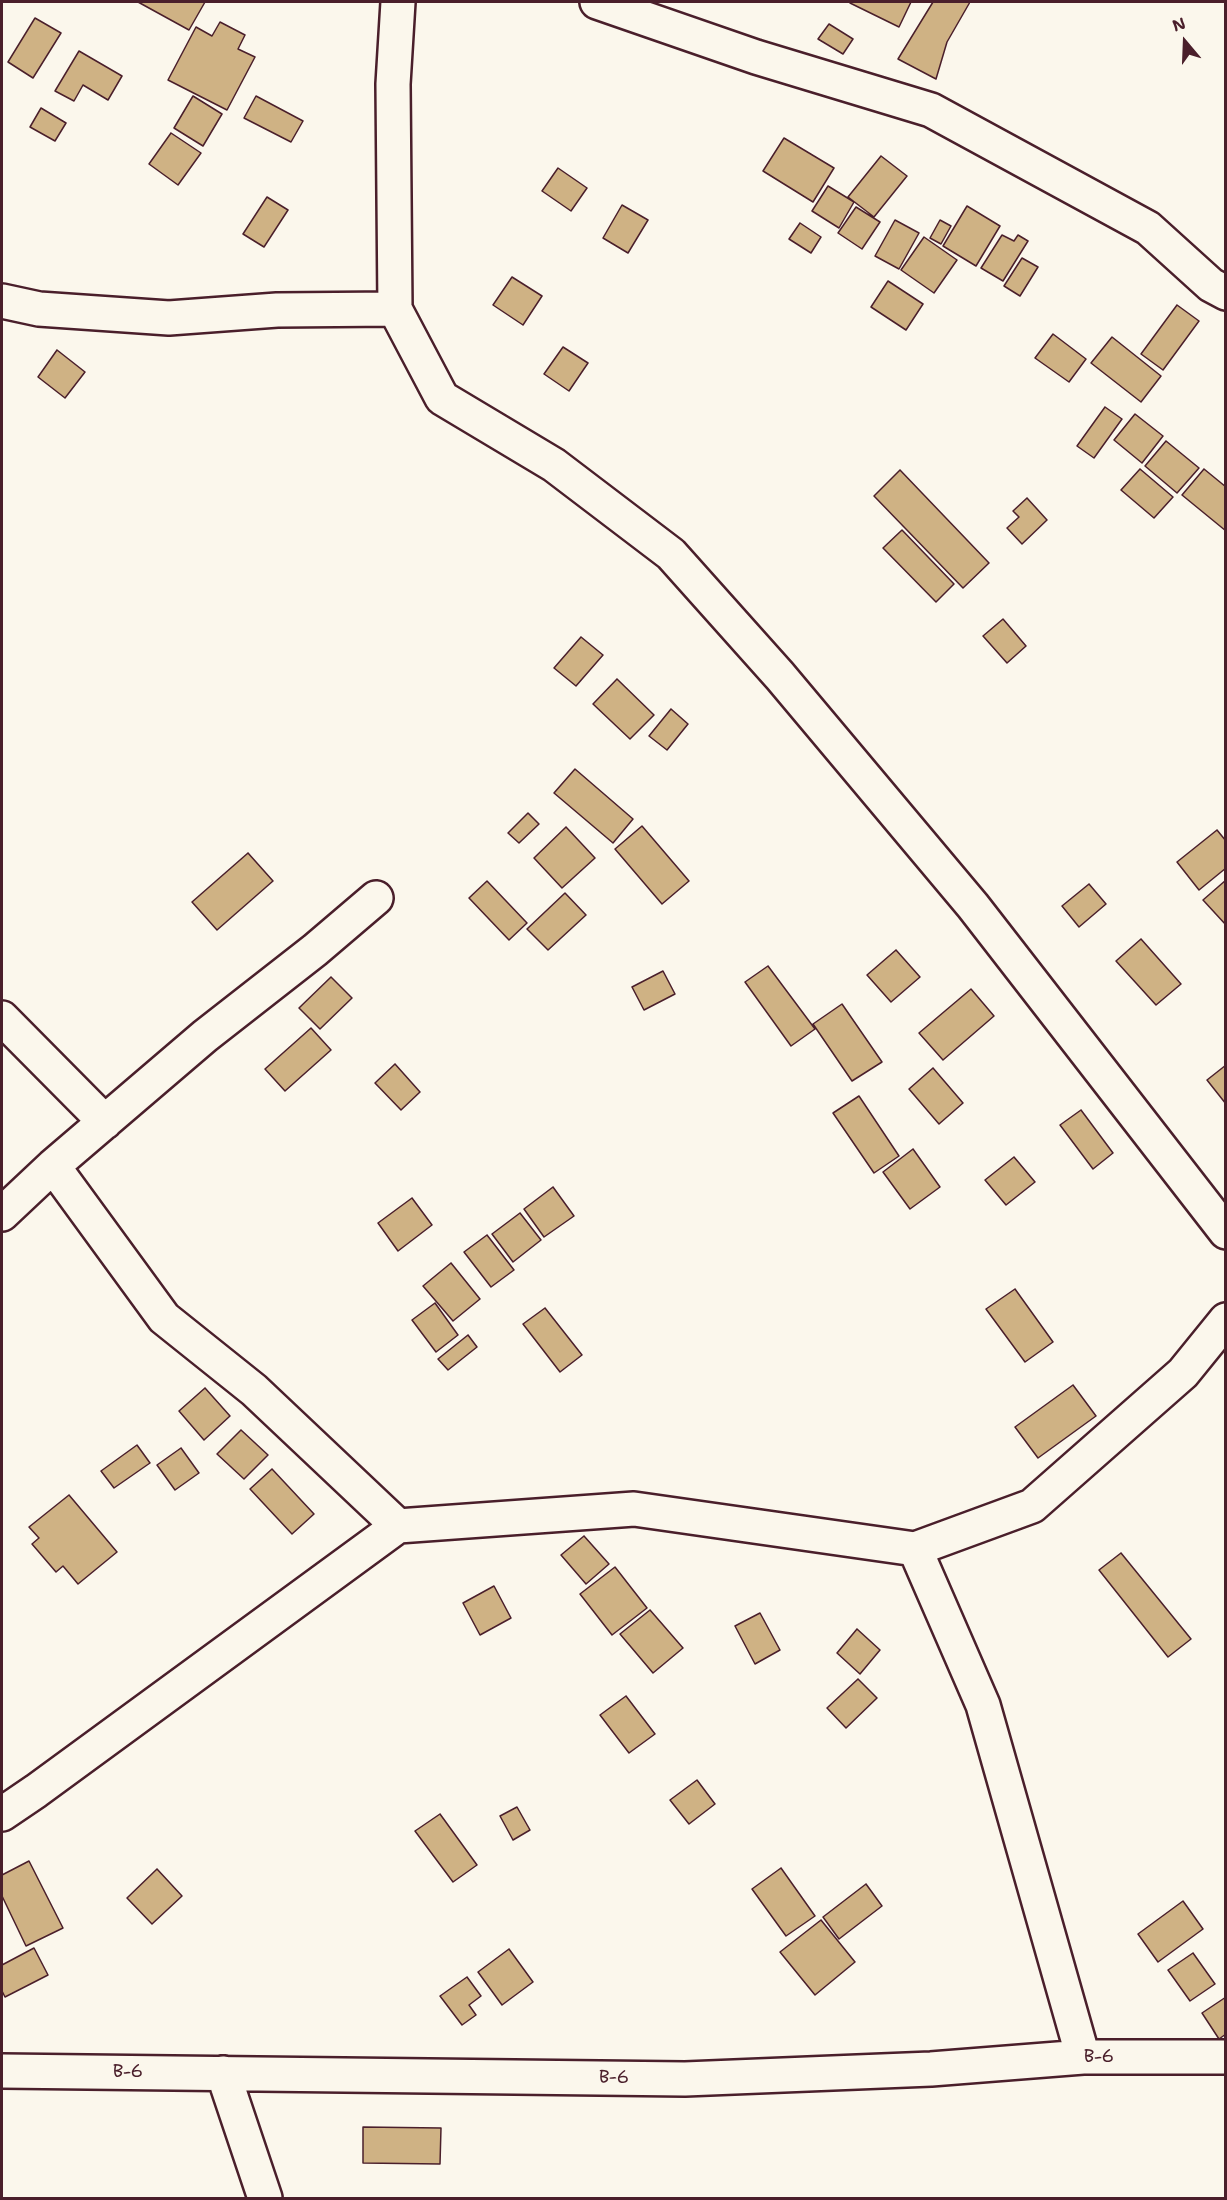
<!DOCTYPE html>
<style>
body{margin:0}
#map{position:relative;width:1227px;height:2200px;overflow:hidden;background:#fbf7ec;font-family:"Shantell Sans",sans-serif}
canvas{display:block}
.frame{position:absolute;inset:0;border:3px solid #4a1f2b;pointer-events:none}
.north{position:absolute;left:1155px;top:12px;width:60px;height:60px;-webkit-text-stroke:4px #fbf7ec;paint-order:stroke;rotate:341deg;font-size:16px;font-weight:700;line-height:24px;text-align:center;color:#4a1f2b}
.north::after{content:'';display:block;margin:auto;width:21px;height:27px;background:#4a1f2b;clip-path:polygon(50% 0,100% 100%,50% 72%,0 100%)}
</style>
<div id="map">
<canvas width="1227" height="2200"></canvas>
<div class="frame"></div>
<div class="north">N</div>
</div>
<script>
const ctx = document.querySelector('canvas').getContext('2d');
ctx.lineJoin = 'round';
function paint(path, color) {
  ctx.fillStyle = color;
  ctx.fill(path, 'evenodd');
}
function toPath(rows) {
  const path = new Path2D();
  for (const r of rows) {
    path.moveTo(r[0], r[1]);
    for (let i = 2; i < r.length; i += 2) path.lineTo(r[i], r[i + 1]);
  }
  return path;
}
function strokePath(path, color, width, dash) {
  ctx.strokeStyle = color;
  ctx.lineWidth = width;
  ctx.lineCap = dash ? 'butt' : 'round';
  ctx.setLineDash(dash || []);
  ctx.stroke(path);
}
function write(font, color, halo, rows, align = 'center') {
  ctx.font = font + ' "Shantell Sans",sans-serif';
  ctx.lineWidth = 4.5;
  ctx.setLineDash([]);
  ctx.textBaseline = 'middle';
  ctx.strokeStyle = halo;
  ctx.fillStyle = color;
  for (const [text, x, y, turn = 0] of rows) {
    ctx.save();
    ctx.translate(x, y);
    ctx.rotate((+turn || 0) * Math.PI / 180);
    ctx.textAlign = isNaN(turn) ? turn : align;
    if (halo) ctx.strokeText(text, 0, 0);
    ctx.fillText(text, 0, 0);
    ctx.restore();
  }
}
const building = toPath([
 [138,2,205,2,189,30,138,2],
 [850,2,911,2,899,27,850,3,850,2],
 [933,2,970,2,947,42,936,79,898,59,933,2],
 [35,18,61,33,33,78,8,62,35,18],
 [220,22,245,35,238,49,255,57,227,110,168,80,196,27,212,36,220,22],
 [829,24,853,39,843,54,818,39,829,24],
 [79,51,122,76,108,100,83,85,74,101,55,91,79,51],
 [193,96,222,114,203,146,174,128,193,96],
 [256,96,303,121,291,142,244,118,256,96],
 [41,108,66,123,55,141,30,127,41,108],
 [171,133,201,153,178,185,149,164,171,133],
 [784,138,834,168,813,202,763,171,784,138],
 [881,156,907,176,874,217,848,197,881,156],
 [558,168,587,188,571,211,542,191,558,168],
 [828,186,854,202,839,228,812,211,828,186],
 [267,197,288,210,264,247,243,234,267,197],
 [622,205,648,220,628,253,603,238,622,205],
 [967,206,1000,226,976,266,943,246,967,206],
 [856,207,880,222,862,249,838,233,856,207],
 [895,220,919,233,899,269,875,256,895,220],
 [940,220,951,226,941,244,930,238,940,220],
 [800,223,821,237,811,253,789,239,800,223],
 [1002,235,1014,241,1018,235,1028,241,1003,281,981,268,1002,235],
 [924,237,957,260,934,293,901,270,924,237],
 [1022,258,1038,267,1020,296,1004,286,1022,258],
 [512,277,542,296,523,325,493,305,512,277],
 [888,281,923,304,906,330,871,307,888,281],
 [1177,305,1199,321,1163,370,1141,354,1177,305],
 [1053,334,1086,359,1069,382,1035,358,1053,334],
 [1112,337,1161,376,1141,402,1091,363,1112,337],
 [563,347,588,363,569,391,544,374,563,347],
 [57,350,85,372,65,398,38,377,57,350],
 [1105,407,1122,419,1094,458,1077,446,1105,407],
 [1135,414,1163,436,1142,463,1114,440,1135,414],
 [1166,441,1199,468,1177,493,1145,466,1166,441],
 [1140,469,1173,497,1154,518,1121,490,1140,469],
 [1204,469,1226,487,1226,531,1182,495,1204,469],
 [900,470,989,563,963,588,874,496,900,470],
 [1027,498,1047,520,1022,544,1007,528,1019,517,1013,511,1027,498],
 [902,530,954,584,936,602,883,548,902,530],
 [1003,619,1026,646,1007,663,983,636,1003,619],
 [581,637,603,655,576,686,554,668,581,637],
 [617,679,654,715,630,739,593,704,617,679],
 [671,709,688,724,667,750,649,736,671,709],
 [575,769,633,819,613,843,554,793,575,769],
 [528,813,539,824,519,843,508,833,528,813],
 [642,826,689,881,662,904,615,849,642,826],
 [566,827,595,858,562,888,534,858,566,827],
 [1217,830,1226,841,1226,868,1199,890,1177,862,1217,830],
 [248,853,273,881,217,930,192,902,248,853],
 [1226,880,1226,925,1203,900,1226,880],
 [487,881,527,923,509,940,469,898,487,881],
 [1089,884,1106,904,1079,927,1062,906,1089,884],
 [565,893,586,915,548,950,527,929,565,893],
 [1141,939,1181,984,1156,1005,1116,961,1141,939],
 [896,950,920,977,891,1002,867,975,896,950],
 [768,966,815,1029,791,1046,745,982,768,966],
 [663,971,675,994,644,1010,632,987,663,971],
 [331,977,352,998,320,1029,299,1008,331,977],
 [971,989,994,1016,943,1060,919,1033,971,989],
 [842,1004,882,1062,852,1081,813,1024,842,1004],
 [311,1028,331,1050,285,1091,265,1069,311,1028],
 [395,1064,420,1092,401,1110,375,1083,395,1064],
 [1226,1065,1226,1104,1207,1080,1226,1065],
 [933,1068,963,1103,939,1124,909,1089,933,1068],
 [859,1096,899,1156,874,1173,833,1113,859,1096],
 [1081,1110,1113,1153,1093,1169,1060,1125,1081,1110],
 [913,1149,940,1187,910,1209,883,1172,913,1149],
 [1014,1157,1035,1182,1006,1205,985,1180,1014,1157],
 [553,1187,574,1216,544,1237,524,1209,553,1187],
 [412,1198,432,1225,398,1251,378,1223,412,1198],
 [520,1213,541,1240,513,1262,492,1234,520,1213],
 [487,1235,514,1270,491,1287,464,1252,487,1235],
 [451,1263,480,1299,453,1321,423,1286,451,1263],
 [1015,1289,1053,1342,1025,1362,986,1309,1015,1289],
 [435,1303,458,1335,436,1352,412,1320,435,1303],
 [545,1308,582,1355,560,1372,523,1324,545,1308],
 [468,1335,477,1347,448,1370,438,1359,468,1335],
 [1073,1385,1096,1416,1038,1458,1015,1427,1073,1385],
 [205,1388,230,1416,204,1440,179,1411,205,1388],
 [241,1430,268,1455,244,1479,217,1454,241,1430],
 [137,1445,150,1463,114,1488,101,1471,137,1445],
 [181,1448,199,1473,175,1490,157,1465,181,1448],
 [272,1469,314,1514,292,1534,250,1489,272,1469],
 [69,1495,117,1552,78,1584,63,1566,56,1572,32,1544,39,1538,29,1527,69,1495],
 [584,1536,609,1564,586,1584,561,1555,584,1536],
 [1121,1553,1191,1639,1168,1657,1099,1570,1121,1553],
 [615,1567,647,1608,612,1635,580,1594,615,1567],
 [494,1586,511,1618,480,1635,463,1603,494,1586],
 [650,1610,683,1648,653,1673,620,1634,650,1610],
 [760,1613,780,1650,755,1664,735,1626,760,1613],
 [857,1629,880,1650,860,1674,837,1653,857,1629],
 [858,1679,877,1698,846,1728,827,1708,858,1679],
 [626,1696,655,1734,629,1753,600,1715,626,1696],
 [697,1780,715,1804,689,1824,670,1800,697,1780],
 [517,1807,530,1830,513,1840,500,1816,517,1807],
 [440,1814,477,1865,453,1882,415,1831,440,1814],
 [29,1861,63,1928,26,1946,2,1896,2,1875,29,1861],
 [781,1868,815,1916,786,1936,752,1889,781,1868],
 [157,1869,182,1896,152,1924,127,1898,157,1869],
 [866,1884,882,1906,839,1939,823,1917,866,1884],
 [1183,1901,1203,1929,1158,1962,1138,1934,1183,1901],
 [821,1920,855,1962,815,1995,780,1952,821,1920],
 [34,1948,48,1975,5,1997,2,1991,2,1965,34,1948],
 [509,1949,533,1982,502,2005,478,1972,509,1949],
 [1193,1953,1215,1984,1190,2001,1168,1970,1193,1953],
 [467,1977,481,1996,469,2005,476,2015,462,2025,440,1996,467,1977],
 [1226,1997,1226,2034,1219,2039,1202,2013,1226,1997],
 [363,2127,441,2128,440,2164,363,2163,363,2127]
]);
const street = toPath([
 [398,2,393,84,395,309,442,398,554,465,671,554,780,676,973,906,1226,1232],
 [597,2,756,57,931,110,1148,228,1211,285,1226,293],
 [2,301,39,309,169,318,277,310,395,309],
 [2,1018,105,1122],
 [53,1166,164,1318,254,1390,398,1526,634,1509,915,1549,1032,1506,1183,1373,1226,1320],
 [2,1214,53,1166,205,1036,315,950,376,898],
 [915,1549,983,1705,1083,2057],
 [2,1814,36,1791,398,1526],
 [2,2071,685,2079,931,2069,1083,2057,1226,2057],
 [223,2073,265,2198]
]);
const streetNames = [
 ["B-6",1099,2057],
 ["B-6",128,2072],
 ["B-6",614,2078,1]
];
paint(building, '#cfb284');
strokePath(building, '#4a1f2b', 1.5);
strokePath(street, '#4a1f2b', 38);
strokePath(street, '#fbf7ec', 33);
write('18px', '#4a1f2b', '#fbf7ec', streetNames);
</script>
